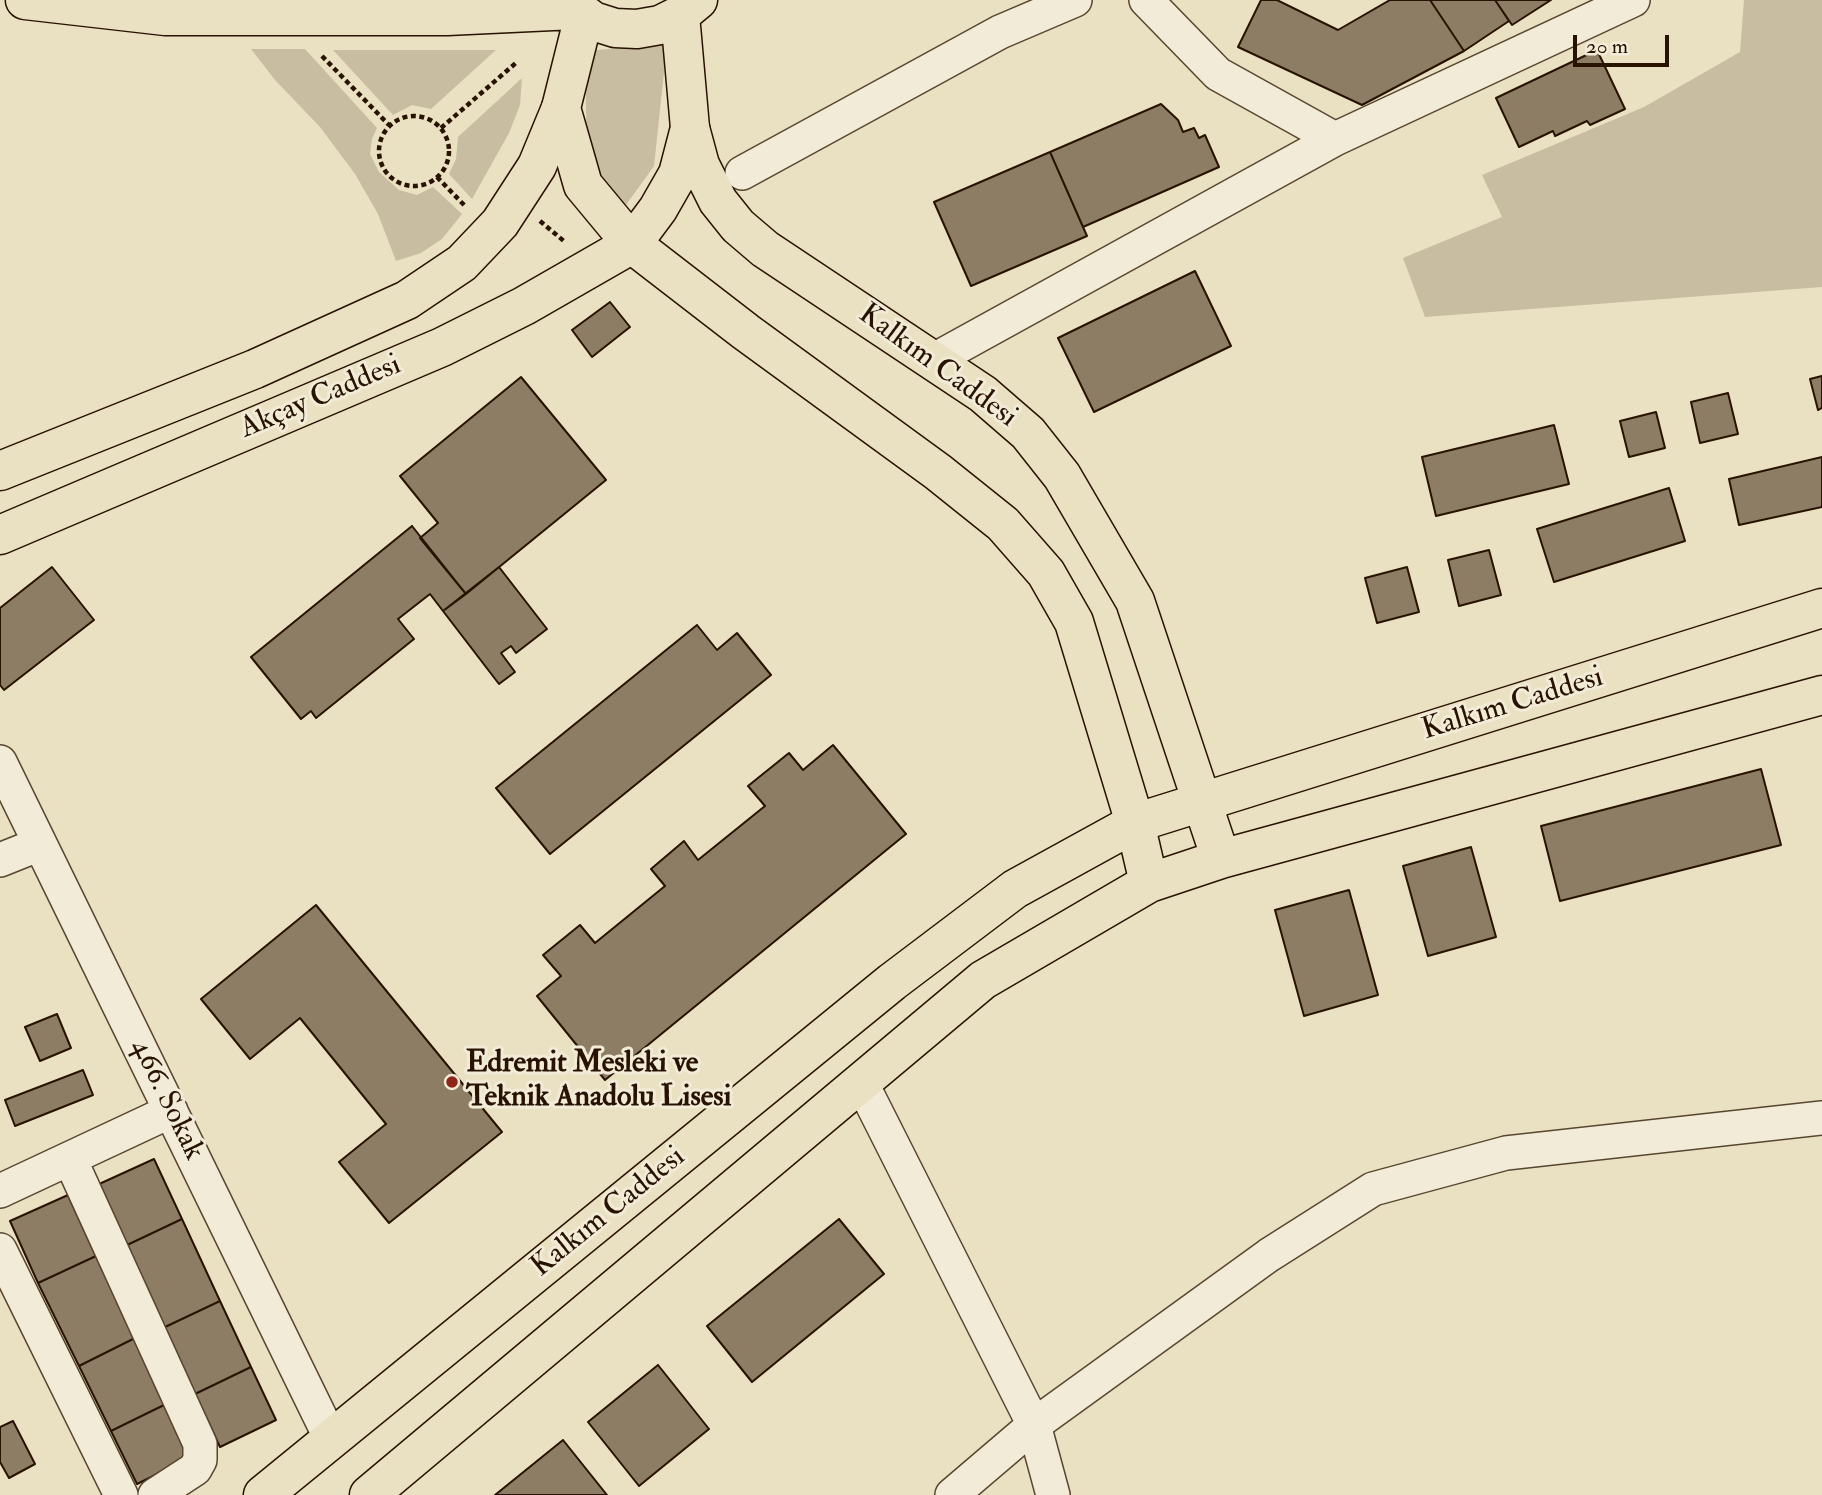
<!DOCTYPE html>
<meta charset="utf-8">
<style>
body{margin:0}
#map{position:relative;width:1822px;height:1495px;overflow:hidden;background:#eae0c2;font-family:"IM FELL Double Pica",serif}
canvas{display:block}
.scale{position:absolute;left:1573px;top:35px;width:96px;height:32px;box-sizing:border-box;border:4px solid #281200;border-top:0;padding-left:9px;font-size:21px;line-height:24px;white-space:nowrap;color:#281200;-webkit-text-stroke:5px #f1ebd7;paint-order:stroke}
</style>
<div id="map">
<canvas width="1822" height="1495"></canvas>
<div class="scale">20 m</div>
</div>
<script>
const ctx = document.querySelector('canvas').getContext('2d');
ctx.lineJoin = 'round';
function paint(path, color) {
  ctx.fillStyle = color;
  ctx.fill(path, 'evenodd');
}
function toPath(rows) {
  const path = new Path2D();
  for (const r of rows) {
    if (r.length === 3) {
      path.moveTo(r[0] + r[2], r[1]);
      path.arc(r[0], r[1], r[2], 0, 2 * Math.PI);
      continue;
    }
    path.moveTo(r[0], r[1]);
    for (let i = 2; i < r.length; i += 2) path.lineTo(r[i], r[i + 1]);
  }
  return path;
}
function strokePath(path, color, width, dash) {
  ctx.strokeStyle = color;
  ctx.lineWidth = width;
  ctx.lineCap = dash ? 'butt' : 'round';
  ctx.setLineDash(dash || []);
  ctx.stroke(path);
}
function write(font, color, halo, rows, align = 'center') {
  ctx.font = font + ' "IM FELL Double Pica",serif';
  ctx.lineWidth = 6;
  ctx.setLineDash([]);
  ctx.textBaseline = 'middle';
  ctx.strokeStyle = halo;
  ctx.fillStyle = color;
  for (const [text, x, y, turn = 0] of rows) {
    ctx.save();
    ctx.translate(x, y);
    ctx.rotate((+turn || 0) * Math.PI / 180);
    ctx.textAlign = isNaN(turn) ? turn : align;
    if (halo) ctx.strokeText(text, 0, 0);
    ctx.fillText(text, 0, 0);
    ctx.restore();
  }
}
const green = toPath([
 [1744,0,1822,0,1822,287,1425,317,1403,258,1502,217,1482,175,1644,107,1740,52],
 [667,44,654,166,626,205,605,189,587,161,585,51],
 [251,49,305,49,377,128,372,139,370,154,379,172,399,190,417,195,433,187,462,214,442,239,421,253,396,261,378,214,355,174,320,127,275,80],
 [333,50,496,50,431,109,412,105,393,115],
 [522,78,520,105,509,133,472,199,449,174,456,159,458,137]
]);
const building = toPath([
 [1261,0,1277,0,1338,30,1390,0,1430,0,1464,51,1362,105,1238,47,1261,0],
 [1430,0,1495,0,1509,21,1464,51,1430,0],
 [1495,0,1551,0,1512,25,1495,0],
 [1597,50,1625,109,1590,125,1587,121,1555,136,1553,131,1519,147,1496,98,1597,50],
 [1161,104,1178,120,1183,132,1194,128,1199,138,1205,135,1219,167,1083,227,1050,152,1161,104],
 [1050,152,1087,236,971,286,934,202,1050,152],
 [1195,271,1231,346,1094,412,1058,338,1195,271],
 [610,302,630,327,592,357,572,330,610,302],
 [1822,376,1822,408,1818,410,1810,379,1822,376],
 [521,377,606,480,466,594,420,538,438,523,400,476,521,377],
 [1728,393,1738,434,1700,443,1691,402,1728,393],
 [1656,412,1665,448,1629,457,1620,421,1656,412],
 [1554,425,1569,484,1436,516,1422,457,1554,425],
 [1822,457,1822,507,1739,525,1729,479,1822,457],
 [1669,488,1685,541,1554,582,1537,529,1669,488],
 [412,526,466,594,443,611,430,594,398,619,414,639,316,718,311,711,301,719,251,657,412,526],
 [1489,550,1501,595,1459,606,1448,560,1489,550],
 [52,567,94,620,4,690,0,685,0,608,52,567],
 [499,567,547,629,516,653,511,646,501,653,515,672,499,684,443,611,499,567],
 [1407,567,1419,612,1377,623,1365,578,1407,567],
 [697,625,717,650,737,633,771,675,550,854,496,788,697,625],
 [833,745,906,834,605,1080,537,996,561,976,543,955,580,925,595,943,665,886,651,869,684,841,698,860,765,806,748,786,789,753,803,770,833,745],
 [1761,769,1781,845,1560,901,1541,826,1761,769],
 [1471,847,1496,937,1428,956,1403,866,1471,847],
 [1349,890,1378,995,1304,1016,1275,910,1349,890],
 [316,905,502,1132,389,1223,339,1162,386,1124,300,1018,250,1059,201,999,316,905],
 [57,1014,71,1048,40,1061,25,1027,57,1014],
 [83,1070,93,1095,15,1126,5,1100,83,1070],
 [154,1159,182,1219,125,1246,97,1185,154,1159],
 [68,1195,96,1256,38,1283,10,1221,68,1195],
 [182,1219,220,1301,163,1328,125,1246,182,1219],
 [839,1219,884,1274,752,1382,707,1326,839,1219],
 [96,1256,135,1338,79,1366,38,1283,96,1256],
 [220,1301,251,1367,195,1394,163,1328,220,1301],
 [135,1338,166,1404,111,1431,79,1366,135,1338],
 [658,1365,709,1429,639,1486,588,1422,658,1365],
 [251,1367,276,1420,220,1447,195,1394,251,1367],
 [166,1404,192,1457,137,1484,111,1431,166,1404],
 [13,1421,35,1464,9,1478,0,1462,0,1427,13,1421],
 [563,1440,607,1495,495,1495,563,1440]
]);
const path = toPath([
 [322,56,389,125],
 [414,151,35],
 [441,128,517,62],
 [437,177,466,207],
 [540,221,565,242]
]);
const minor = toPath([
 [1146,0,1218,74,1335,139],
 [742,173,1000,32,1075,0],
 [934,360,1335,139,1633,0],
 [0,762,331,1439],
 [0,860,40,844],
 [862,1084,1034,1425,1053,1495],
 [70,1159,200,1444,200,1460,195,1469,155,1495],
 [0,1191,171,1111],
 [0,1250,121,1495],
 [952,1495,1034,1425,1269,1255,1373,1189,1506,1153,1822,1118]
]);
const major = toPath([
 [690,128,700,165,718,201,738,226,765,249,983,394,1028,433,1062,476,1135,601,1221,859],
 [0,471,255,369,407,300,462,263,500,223,537,166,561,108],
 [0,535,442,347,524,306,632,244,746,332,938,472,1003,524,1046,573,1074,622,1135,823,1149,883],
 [263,1495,892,982,1015,889,1135,823,1822,608],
 [369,1495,983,980,1149,883,1221,859,1822,695]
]);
const highway = toPath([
 [25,0,165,16,447,16,574,10],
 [566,1,593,21,615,28,637,29,660,25,680,15,698,0],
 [584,16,561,108,583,185,632,244,658,209,678,174,690,128,680,15]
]);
const markers = [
 [452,1082,7,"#8f2418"]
];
const streetNames = [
 ["Kalkım Caddesi",937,367,36],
 ["Akçay Caddesi",321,398,-23],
 ["Kalkım Caddesi",1513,705,-17],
 ["466. Sokak",166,1100,64],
 ["Kalkım Caddesi",609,1213,-39]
];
const poiNames = [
 ["Edremit Mesleki ve",466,1065],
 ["Teknik Anadolu Lisesi",466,1099]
];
paint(green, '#c9bda1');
paint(building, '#8d7d65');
strokePath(building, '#281200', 2);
strokePath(minor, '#584630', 36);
strokePath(major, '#281200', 41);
strokePath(highway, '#281200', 41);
strokePath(path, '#281200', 4.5, [5, 3.5]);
strokePath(minor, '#f1ebd7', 33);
strokePath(major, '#eae0c2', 38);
strokePath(highway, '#eae0c2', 38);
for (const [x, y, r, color] of markers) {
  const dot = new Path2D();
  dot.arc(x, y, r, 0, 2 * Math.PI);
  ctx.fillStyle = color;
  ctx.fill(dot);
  strokePath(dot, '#f1ebd7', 2.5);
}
write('30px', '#281200', '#f1ebd7', streetNames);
write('bold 30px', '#281200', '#f1ebd7', poiNames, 'left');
</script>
